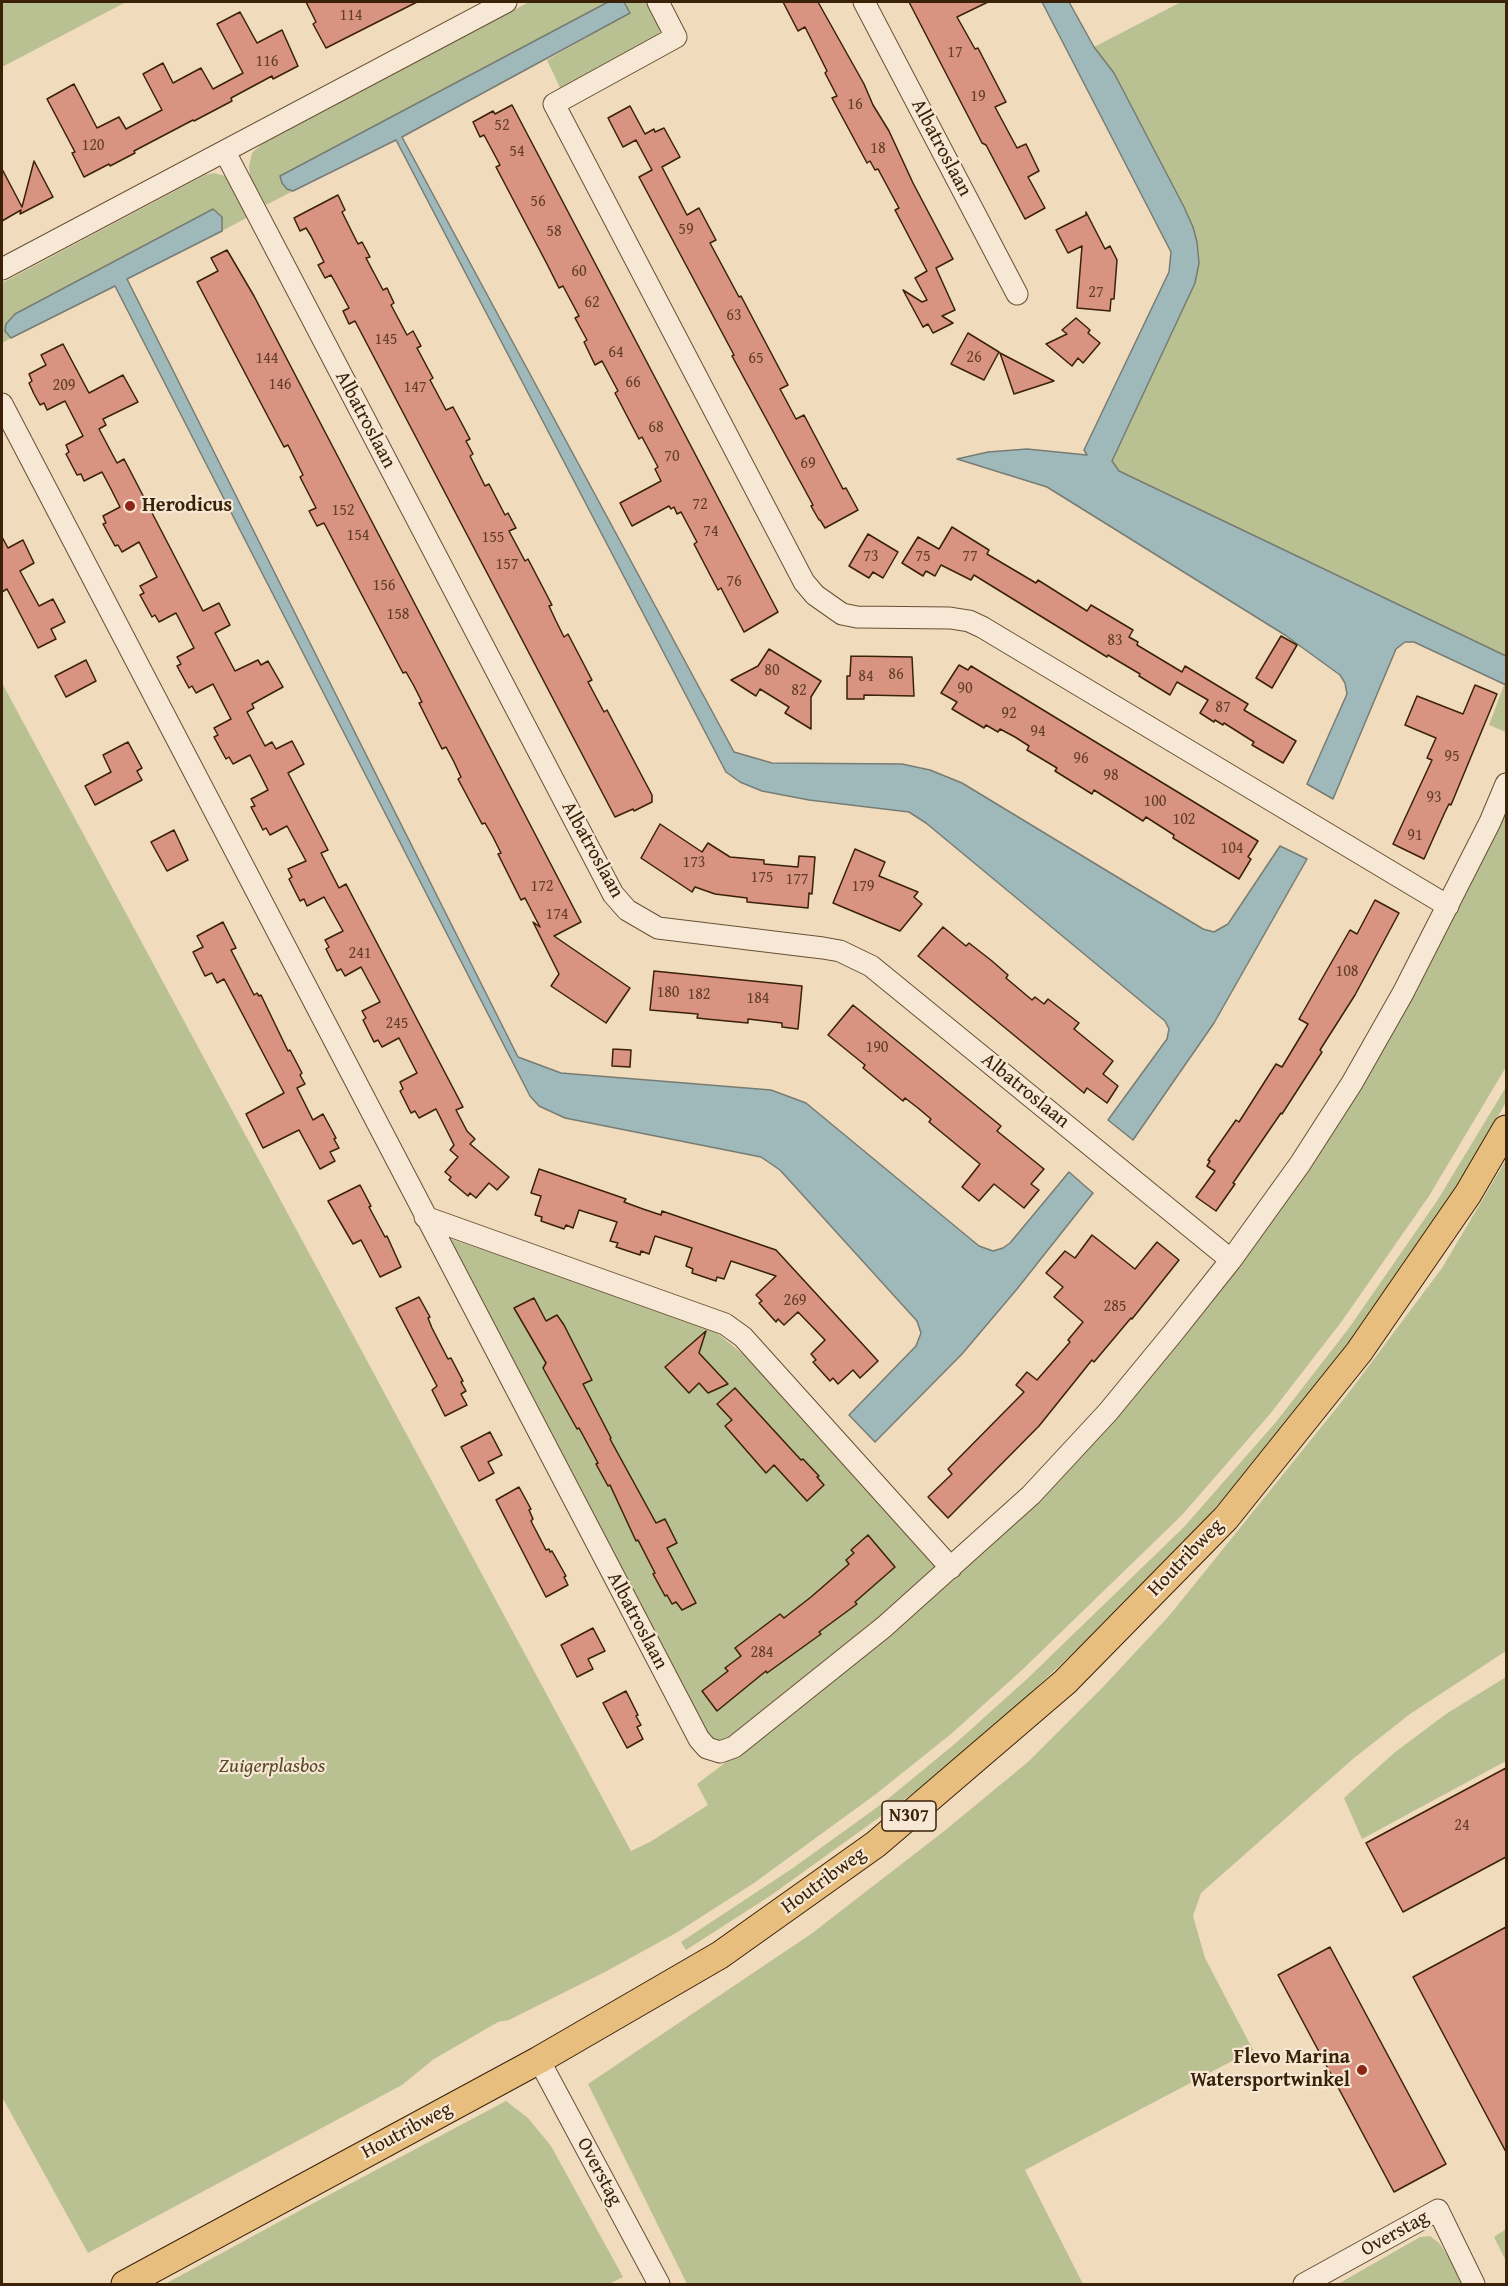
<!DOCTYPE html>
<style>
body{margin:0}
#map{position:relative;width:1508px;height:2286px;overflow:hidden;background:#f1dbbd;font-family:"Gentium Book Plus",serif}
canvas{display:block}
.frame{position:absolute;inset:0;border:3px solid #3a2108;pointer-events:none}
</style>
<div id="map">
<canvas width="1508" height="2286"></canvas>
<div class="frame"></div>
</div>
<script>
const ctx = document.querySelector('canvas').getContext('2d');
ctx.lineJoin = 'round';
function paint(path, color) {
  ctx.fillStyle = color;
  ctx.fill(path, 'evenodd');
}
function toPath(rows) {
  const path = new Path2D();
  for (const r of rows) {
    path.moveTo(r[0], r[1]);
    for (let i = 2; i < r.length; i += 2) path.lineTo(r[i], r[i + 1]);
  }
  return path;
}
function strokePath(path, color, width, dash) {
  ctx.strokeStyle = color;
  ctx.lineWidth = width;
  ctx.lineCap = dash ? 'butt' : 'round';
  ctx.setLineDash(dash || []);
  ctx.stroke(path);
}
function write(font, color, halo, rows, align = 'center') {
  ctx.font = font + ' "Gentium Book Plus",serif';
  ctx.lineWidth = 4.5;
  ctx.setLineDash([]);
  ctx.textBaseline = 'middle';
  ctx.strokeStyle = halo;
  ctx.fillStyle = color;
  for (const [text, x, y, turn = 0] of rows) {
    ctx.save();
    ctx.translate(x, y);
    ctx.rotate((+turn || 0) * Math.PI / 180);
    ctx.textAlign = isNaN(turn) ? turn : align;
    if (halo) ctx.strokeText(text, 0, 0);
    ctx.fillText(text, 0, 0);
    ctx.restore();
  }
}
const green = toPath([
 [2,2,126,2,2,67],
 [529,2,608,2,280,176,282,183,293,191,266,205,250,177,249,166,252,153,262,144],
 [624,2,651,2,662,23,659,34,562,92,547,60,630,13],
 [1181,2,1506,2,1506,656,1119,471,1112,461,1195,283,1199,263,1197,242,1193,227,1114,73,1094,47],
 [214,173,225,176,231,184,248,217,222,231,222,217,212,209,15,314,5,331,11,338,2,343,2,283,205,175],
 [2,683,631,1851,650,1842,708,1805,697,1784,822,1690,932,1597,1236,1264,1506,793,1506,1067,1429,1196,1342,1321,1270,1414,1182,1515,1022,1670,951,1734,876,1794,754,1883,676,1933,605,1972,509,2020,498,2022,434,2059,402,2085,88,2253,2,2097],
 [1504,685,1506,685,1506,732,1489,725],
 [1506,1087,1506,1102,1484,1142,1446,1203,1361,1330,1280,1435,1207,1517,1072,1654,983,1737,934,1778,770,1896,686,1950,681,1942,793,1868,883,1803,957,1742,1028,1678,1184,1527,1276,1422,1349,1328,1437,1201],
 [1506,1160,1506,1651,1410,1714,1354,1758,1201,1893,1193,1916,1205,1958,1253,2050,1025,2170,1083,2284,687,2284,588,2084,811,1934,943,1832,1028,1762,1103,1687,1169,1616,1347,1395,1442,1268],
 [448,1238,698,1322,717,1333,744,1355,940,1567,886,1616,719,1746,707,1733],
 [1506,1677,1506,1761,1362,1839,1344,1798,1394,1753,1446,1714],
 [506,2101,528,2118,551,2146,623,2277,609,2284,165,2284,310,2205],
 [1506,2229,1506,2261,1494,2237],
 [1430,2236,1439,2243,1450,2259,1463,2284,1338,2284,1420,2237]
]);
const water = toPath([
 [608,2,624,2,630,13,402,137,734,752,772,763,902,764,930,770,962,783,1203,929,1214,932,1228,924,1280,846,1307,859,1214,1023,1133,1140,1108,1120,1167,1039,1169,1029,1165,1021,926,823,909,812,809,800,762,791,740,782,726,772,396,140,293,191,287,189,282,183,280,176,608,2],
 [1042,2,1069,2,1094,47,1114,73,1184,207,1193,227,1197,242,1199,263,1195,283,1112,461,1119,471,1506,656,1506,685,1414,642,1405,642,1396,649,1333,799,1307,784,1347,694,1345,683,1340,675,1285,635,1047,487,957,459,988,452,1027,449,1087,455,1084,450,1169,272,1171,252,1042,2],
 [213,209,222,217,222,231,127,279,518,1057,561,1073,771,1090,806,1103,979,1246,993,1251,1003,1248,1010,1243,1069,1172,1093,1193,1017,1289,962,1354,875,1442,849,1415,916,1346,921,1333,917,1321,780,1170,761,1157,565,1118,539,1106,530,1096,115,286,11,338,5,331,6,324,15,314,213,209]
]);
const building = toPath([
 [306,2,417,2,326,48,313,24,316,22,306,2],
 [783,2,818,2,864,84,873,105,889,131,913,183,953,259,936,268,955,310,942,316,953,323,933,333,928,324,923,327,903,290,922,302,927,300,915,278,927,271,895,210,899,208,878,169,875,170,870,161,867,163,832,98,837,96,825,73,827,71,805,27,798,31,783,2],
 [909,2,988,2,957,17,975,49,978,48,1006,102,995,107,1017,148,1026,144,1039,171,1028,177,1045,208,1025,219,986,145,982,143,909,2],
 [240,12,257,43,282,30,298,66,273,79,272,76,231,98,232,101,194,121,193,120,134,151,135,153,110,166,109,164,84,177,72,153,75,152,47,99,74,84,97,128,119,117,126,129,162,110,143,74,163,63,173,83,201,68,213,89,243,73,217,24,240,12],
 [512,105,778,612,744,632,721,588,718,590,694,544,697,542,681,512,677,514,674,507,671,509,669,506,632,526,620,503,661,481,655,469,658,467,642,437,639,439,615,393,618,391,602,361,595,365,584,342,587,340,575,318,579,316,563,286,559,288,547,264,496,167,500,165,484,135,480,137,473,122,493,111,495,114,512,105],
 [630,106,645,134,654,129,655,132,664,128,680,157,662,167,687,215,699,208,716,240,710,243,739,297,741,296,788,385,780,389,796,419,804,415,843,489,846,488,858,510,825,528,820,520,819,520,811,506,813,505,732,356,734,355,639,177,652,170,636,140,623,147,608,118,630,106],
 [34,161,53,197,20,214,21,210,2,221,2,169,22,207,34,161],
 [338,195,345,210,342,212,358,244,362,242,370,257,366,258,383,290,387,288,394,303,391,305,407,335,413,331,421,346,417,348,433,378,430,380,446,410,453,407,470,439,466,441,473,454,470,456,485,486,489,484,505,515,508,513,516,528,509,531,525,561,528,559,552,605,549,606,556,621,564,637,568,634,592,680,588,682,604,712,607,710,652,795,652,802,634,811,633,809,615,817,355,321,349,324,343,311,349,308,335,282,331,275,325,278,318,265,324,262,311,236,306,228,300,231,294,218,338,195],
 [1086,212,1105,249,1110,246,1117,260,1114,299,1111,299,1110,311,1077,308,1082,246,1068,253,1056,230,1086,215,1086,212],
 [227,250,254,296,581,922,554,936,630,988,606,1023,551,986,559,974,533,922,540,927,525,898,521,900,498,854,501,853,493,837,485,823,482,824,458,779,461,777,454,762,446,747,442,749,419,703,422,702,414,686,406,672,403,673,324,523,317,526,309,511,316,508,300,477,303,475,288,445,284,447,197,282,218,271,211,258,227,250],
 [1076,318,1090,330,1088,333,1100,343,1083,363,1078,358,1072,366,1046,344,1067,334,1062,330,1076,318],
 [968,333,999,352,984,380,951,364,968,333],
 [63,344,89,393,123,375,138,402,103,419,106,425,99,429,117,463,124,459,203,611,219,603,230,625,215,633,235,671,258,660,261,665,268,661,283,687,252,704,254,708,247,712,265,746,272,742,276,749,292,741,304,764,288,773,328,850,321,853,339,888,346,884,463,1107,456,1110,467,1131,475,1139,470,1144,509,1177,497,1190,489,1183,476,1198,470,1193,468,1196,449,1180,451,1177,445,1172,458,1157,450,1150,454,1145,436,1109,419,1118,415,1111,411,1113,400,1091,403,1089,400,1082,417,1073,399,1038,382,1047,378,1040,374,1042,363,1020,366,1018,362,1011,380,1002,361,967,345,976,341,969,337,971,326,949,329,947,325,940,343,931,324,897,307,906,304,899,300,901,289,879,292,877,288,869,306,861,287,826,270,835,266,828,263,830,251,807,255,806,251,799,268,790,259,772,250,755,233,764,229,757,226,759,214,737,218,735,214,728,231,719,213,684,196,693,192,686,189,688,177,666,181,664,177,657,194,648,176,613,159,622,155,615,152,617,140,595,144,593,140,586,157,577,139,542,122,552,118,545,115,546,103,524,106,523,103,516,120,507,111,489,102,472,84,481,81,474,77,475,66,454,69,452,66,445,83,436,65,401,47,410,44,403,40,405,34,394,29,383,32,381,29,374,46,365,41,355,63,344],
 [1000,353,1054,381,1014,394,1000,353],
 [952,527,989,550,987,554,1036,583,1038,580,1087,611,1091,605,1133,630,1129,637,1138,642,1137,645,1182,672,1185,666,1248,704,1244,710,1296,741,1283,763,1252,745,1254,742,1224,723,1223,725,1215,720,1214,722,1200,713,1208,700,1177,682,1170,695,1139,676,1140,674,1108,655,1107,657,974,575,971,580,941,565,935,576,926,571,923,576,902,563,918,537,939,549,952,527],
 [868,534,898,552,883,578,873,572,869,578,849,566,868,534],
 [2,537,8,548,23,540,34,563,20,571,39,606,53,599,65,622,51,629,56,639,38,648,7,589,2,592,2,537],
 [1281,636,1297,645,1272,688,1256,678,1281,636],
 [769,649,821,681,811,697,811,729,785,713,789,707,760,689,756,696,731,680,758,666,769,649],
 [851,656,912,657,914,696,864,695,864,699,847,699,847,676,850,676,851,656],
 [86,660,96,681,66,697,55,676,86,660],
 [959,665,968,670,971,666,1258,841,1248,857,1251,859,1239,879,1173,838,1174,835,1146,817,1143,821,1094,790,1092,794,1055,771,1057,768,1027,750,1029,746,1015,737,1000,729,998,732,986,725,984,728,952,709,957,702,941,693,959,665],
 [1475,685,1497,694,1451,805,1449,804,1445,812,1424,859,1393,844,1432,760,1427,758,1436,738,1405,725,1417,696,1463,714,1475,685],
 [128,742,142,768,137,771,142,780,95,805,85,786,111,772,103,755,128,742],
 [660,824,702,852,708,843,730,857,764,860,764,864,798,867,799,856,815,857,812,894,809,893,808,908,747,902,747,898,715,894,695,887,692,892,641,858,660,824],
 [174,830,188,860,167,871,151,842,174,830],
 [855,849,885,862,879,876,918,892,914,897,922,904,900,931,833,903,855,849],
 [1375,900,1399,913,1355,995,1320,1050,1322,1052,1282,1114,1281,1113,1233,1183,1235,1184,1216,1211,1196,1197,1215,1171,1207,1166,1210,1161,1208,1160,1236,1120,1239,1122,1276,1064,1282,1067,1308,1024,1299,1019,1350,930,1357,934,1375,900],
 [223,922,236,948,231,950,254,995,257,993,259,996,261,995,288,1051,290,1050,302,1073,300,1075,305,1084,297,1088,313,1120,323,1114,336,1138,334,1139,339,1148,330,1152,335,1161,320,1169,299,1130,263,1148,246,1114,284,1093,224,979,217,983,212,973,205,976,193,952,203,947,197,936,223,922],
 [943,927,966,946,969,943,992,961,1008,975,1006,978,1032,1000,1035,997,1044,1004,1048,999,1079,1023,1074,1029,1113,1061,1103,1074,1118,1086,1107,1103,1087,1088,1084,1093,918,956,943,927],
 [654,971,802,986,798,1029,782,1027,782,1023,748,1019,748,1023,706,1019,697,1018,698,1014,650,1010,654,971],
 [853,1005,1001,1126,997,1131,1044,1169,1031,1184,1039,1190,1024,1208,994,1184,979,1201,962,1187,980,1164,929,1122,931,1119,918,1108,905,1098,903,1101,863,1068,865,1065,828,1035,853,1005],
 [613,1049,631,1050,630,1067,612,1066,613,1049],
 [539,1169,626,1199,624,1202,643,1209,661,1215,662,1211,776,1250,878,1361,860,1378,853,1370,838,1384,833,1378,830,1381,813,1362,816,1360,811,1354,825,1340,798,1312,784,1325,778,1319,776,1322,759,1303,762,1301,756,1295,776,1276,731,1261,724,1279,717,1277,716,1281,692,1273,693,1269,686,1266,692,1248,655,1236,649,1254,641,1251,640,1255,616,1247,618,1243,610,1241,617,1222,579,1210,573,1228,566,1225,564,1229,541,1221,542,1217,535,1215,541,1196,531,1193,539,1169],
 [360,1185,371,1206,369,1207,385,1237,387,1236,401,1267,380,1277,361,1240,353,1244,328,1201,360,1185],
 [1092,1235,1135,1269,1157,1242,1179,1260,1132,1319,1131,1318,1094,1362,1092,1360,1039,1426,948,1518,928,1497,952,1474,948,1469,1024,1392,1016,1385,1027,1372,1037,1380,1070,1342,1068,1340,1083,1322,1054,1297,1063,1287,1046,1273,1065,1251,1075,1258,1092,1235],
 [419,1297,430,1317,428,1318,432,1328,448,1359,451,1358,463,1381,461,1382,466,1391,461,1394,467,1405,445,1416,432,1390,437,1386,396,1308,419,1297],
 [534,1298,546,1321,557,1315,564,1325,592,1380,583,1384,611,1438,610,1439,656,1523,665,1519,677,1543,667,1548,696,1603,682,1610,676,1602,672,1604,667,1595,665,1596,653,1574,655,1573,638,1540,636,1541,610,1485,608,1486,596,1464,598,1463,579,1428,577,1429,543,1368,546,1363,514,1308,534,1298],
 [706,1331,699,1353,728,1384,708,1393,699,1383,689,1393,665,1367,706,1331],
 [735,1388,801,1460,803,1459,819,1476,817,1477,824,1485,807,1501,774,1465,766,1473,725,1426,732,1420,717,1404,735,1388],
 [490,1432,502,1455,488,1462,494,1473,479,1481,461,1447,490,1432],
 [519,1487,531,1509,529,1510,533,1519,531,1521,546,1550,549,1549,550,1552,552,1551,566,1576,564,1577,568,1585,546,1597,496,1500,519,1487],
 [868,1535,895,1567,855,1602,857,1604,819,1632,821,1634,767,1673,766,1671,717,1711,702,1691,728,1671,725,1668,741,1656,735,1648,780,1614,784,1618,811,1597,849,1564,846,1560,854,1553,851,1550,868,1535],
 [593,1628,605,1651,588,1659,593,1669,577,1677,561,1645,593,1628],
 [626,1691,638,1715,636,1716,641,1725,637,1727,643,1739,627,1748,603,1703,626,1691],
 [1506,1768,1506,1857,1403,1912,1366,1843,1506,1768],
 [1506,1927,1506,2152,1413,1977,1506,1927],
 [1330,1947,1446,2164,1394,2192,1278,1975,1330,1947]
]);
const minor = toPath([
 [658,2,676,37,554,104,804,582,815,595,842,614,857,617,950,618,969,621,982,627,1448,906],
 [864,2,1017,294],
 [225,152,613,894,627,910,658,928,823,948,840,951,871,966,1231,1260],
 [2,269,506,2],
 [2,404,699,1739,707,1748,720,1752,734,1747,884,1627,1031,1495,1108,1412,1173,1333,1231,1260,1300,1164,1352,1083,1403,993,1490,822,1506,784],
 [425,1217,725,1324,743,1337,951,1568],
 [539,2060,659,2284],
 [1304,2284,1438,2210,1474,2284]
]);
const major = toPath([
 [125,2284,539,2060,720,1955,876,1844,1065,1682,1226,1518,1359,1352,1468,1194,1506,1129]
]);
const markers = [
 [130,506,6,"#8f2418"],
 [1362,2070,6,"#8f2418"]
];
const numberNames = [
 ["114",351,16],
 ["17",955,53],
 ["116",267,62],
 ["19",978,97],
 ["16",855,105],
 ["52",502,126],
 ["120",93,146],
 ["18",878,149],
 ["54",517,152],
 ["56",538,202],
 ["59",686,230],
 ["58",554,232],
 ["60",579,272],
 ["27",1096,293],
 ["62",592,303],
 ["63",734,316],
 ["145",386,340],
 ["64",616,353],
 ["26",974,358],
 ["144",267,359],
 ["65",756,359],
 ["66",633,383],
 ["146",280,385],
 ["209",64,386],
 ["147",415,388],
 ["68",656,428],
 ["70",672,457],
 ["69",808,464],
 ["72",700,505],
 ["152",343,511],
 ["74",711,532],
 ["154",358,536],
 ["155",493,538],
 ["73",871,557],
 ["75",923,557],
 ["77",970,557],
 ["157",507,565],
 ["76",734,582],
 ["156",384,586],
 ["158",398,615],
 ["83",1115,641],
 ["80",772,671],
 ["86",896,675],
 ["84",866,677],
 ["90",965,689],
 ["82",799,691],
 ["87",1223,708],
 ["92",1009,714],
 ["94",1038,732],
 ["95",1452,757],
 ["96",1081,759],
 ["98",1111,776],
 ["93",1434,798],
 ["100",1155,802],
 ["102",1184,820],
 ["91",1415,836],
 ["104",1232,849],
 ["173",694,863],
 ["175",762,878],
 ["177",797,880],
 ["172",542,887],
 ["179",863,887],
 ["174",557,915],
 ["241",360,954],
 ["108",1347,972],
 ["180",668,993],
 ["182",699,995],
 ["184",758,999],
 ["245",397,1024],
 ["190",877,1048],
 ["269",795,1301],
 ["285",1115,1307],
 ["284",762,1653],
 ["24",1462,1826]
];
const shields = [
 [909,1816,54]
];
const shieldNames = [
 ["N307",909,1816]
];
const streetNames = [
 ["Albatroslaan",941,148,62],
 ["Albatroslaan",365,420,62],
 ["Albatroslaan",592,850,61],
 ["Albatroslaan",1025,1091,39],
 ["Houtribweg",1186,1558,-46],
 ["Albatroslaan",637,1621,62],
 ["Houtribweg",824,1881,-36],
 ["Houtribweg",407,2131,-28],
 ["Overstag",599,2172,62],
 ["Overstag",1395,2234,-29]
];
const poiNames = [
 ["Herodicus",142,506],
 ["Flevo Marina",1350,2058,"right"],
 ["Watersportwinkel",1350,2081,"right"]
];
const parkNames = [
 ["Zuigerplasbos",272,1767]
];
paint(green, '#b9c092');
paint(water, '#9fb9bb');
strokePath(water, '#777c73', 1.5);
paint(building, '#d89381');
strokePath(building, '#3a2108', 1.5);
strokePath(minor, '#685035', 23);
strokePath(major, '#3a2108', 29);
strokePath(minor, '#f6e8d4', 21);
strokePath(major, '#e8be7e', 27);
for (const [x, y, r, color] of markers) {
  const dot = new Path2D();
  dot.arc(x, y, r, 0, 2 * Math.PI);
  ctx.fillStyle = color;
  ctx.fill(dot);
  strokePath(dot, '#f6e8d4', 2);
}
write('16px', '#623e26', null, numberNames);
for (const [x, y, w] of shields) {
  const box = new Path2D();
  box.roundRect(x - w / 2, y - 15, w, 30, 4.5);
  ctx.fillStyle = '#f6e8d4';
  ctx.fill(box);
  strokePath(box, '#3a2108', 1.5);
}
write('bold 18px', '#3a2108', null, shieldNames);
write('20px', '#3a2108', '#f6e8d4', streetNames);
write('bold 20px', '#3a2108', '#f6e8d4', poiNames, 'left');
write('italic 20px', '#5a492a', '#f6e8d4', parkNames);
</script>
